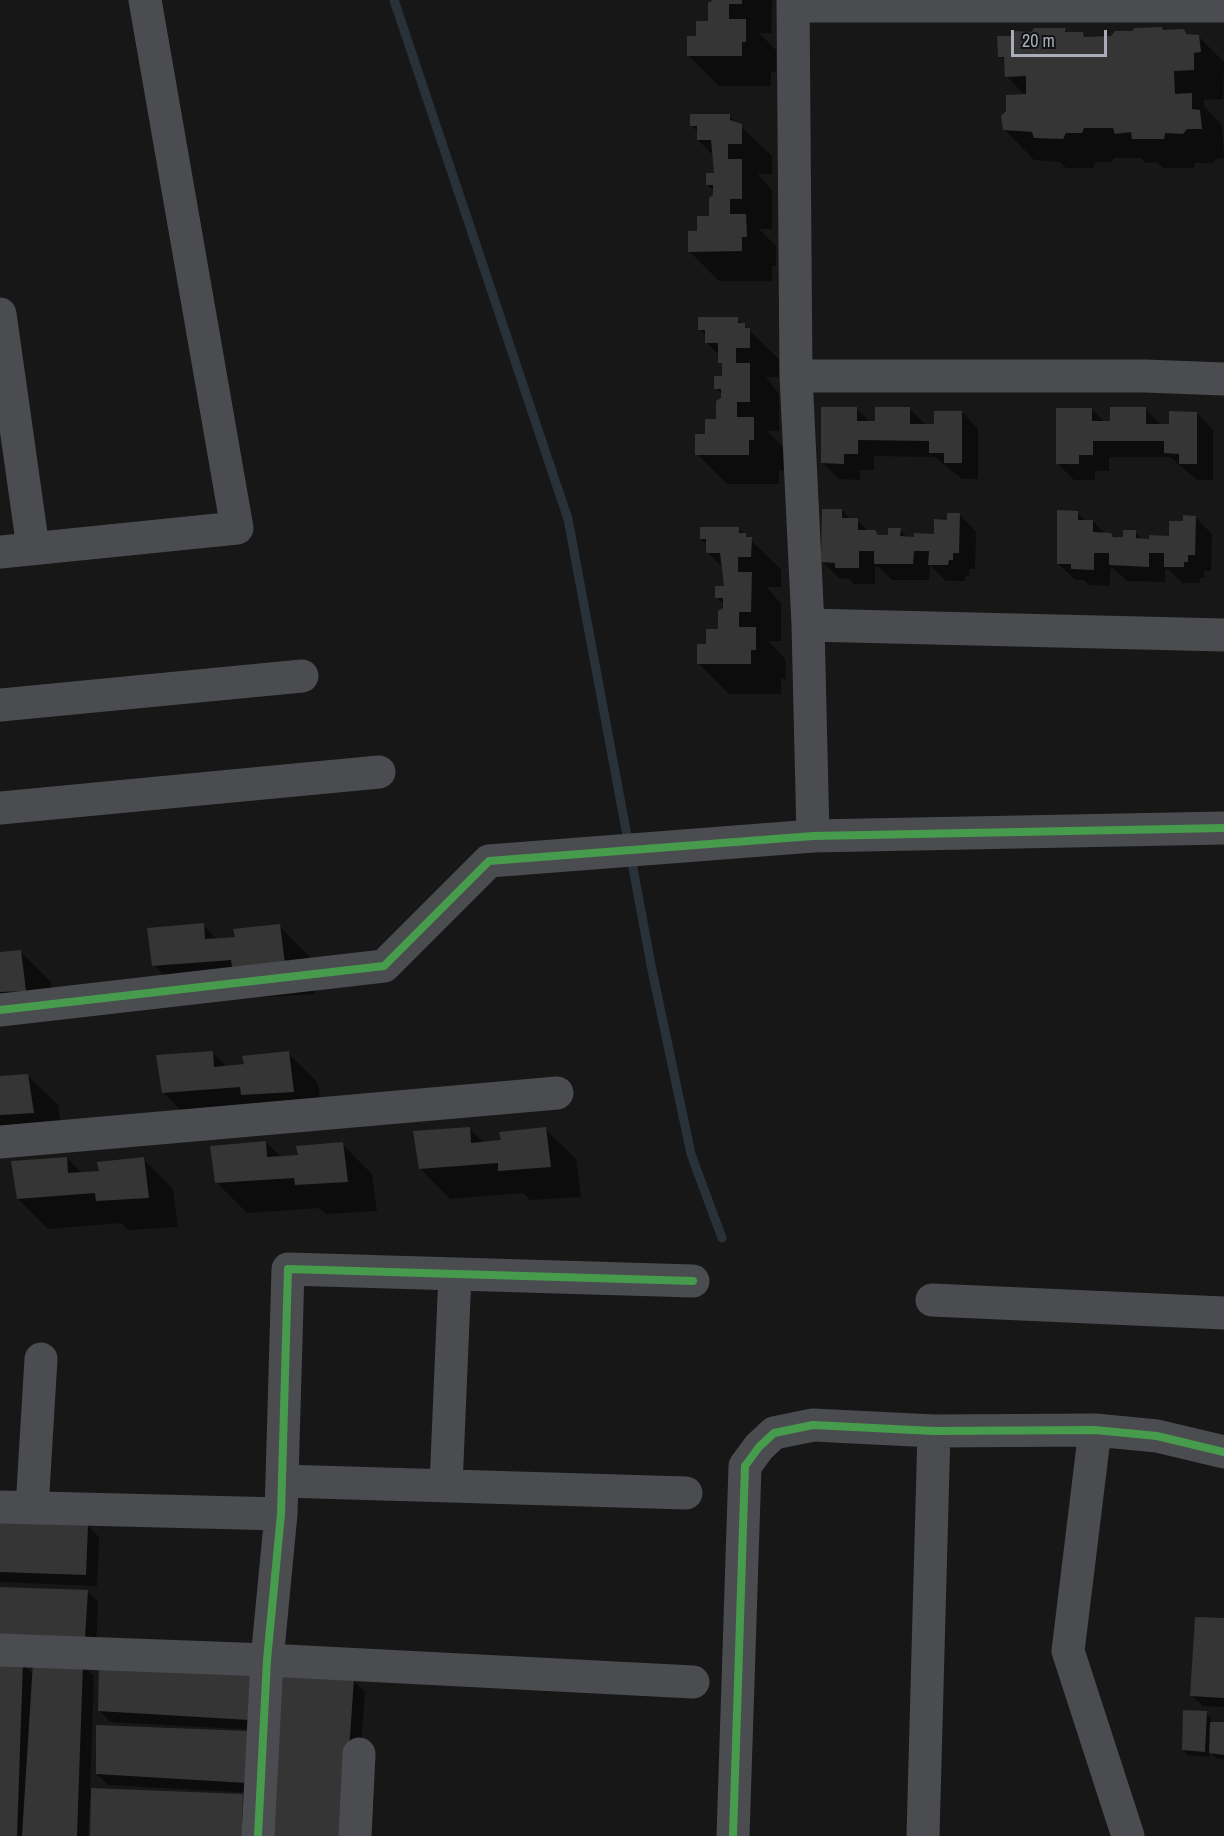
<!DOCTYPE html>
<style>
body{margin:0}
#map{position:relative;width:1224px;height:1836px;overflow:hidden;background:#171717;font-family:"Archivo Narrow",sans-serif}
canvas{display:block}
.scale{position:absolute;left:1011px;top:30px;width:96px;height:27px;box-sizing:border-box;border:3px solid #a8adb8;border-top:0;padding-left:8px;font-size:18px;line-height:21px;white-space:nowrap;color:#a8adb8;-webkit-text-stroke:4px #111113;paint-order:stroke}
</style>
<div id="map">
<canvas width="1224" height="1836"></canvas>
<div class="scale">20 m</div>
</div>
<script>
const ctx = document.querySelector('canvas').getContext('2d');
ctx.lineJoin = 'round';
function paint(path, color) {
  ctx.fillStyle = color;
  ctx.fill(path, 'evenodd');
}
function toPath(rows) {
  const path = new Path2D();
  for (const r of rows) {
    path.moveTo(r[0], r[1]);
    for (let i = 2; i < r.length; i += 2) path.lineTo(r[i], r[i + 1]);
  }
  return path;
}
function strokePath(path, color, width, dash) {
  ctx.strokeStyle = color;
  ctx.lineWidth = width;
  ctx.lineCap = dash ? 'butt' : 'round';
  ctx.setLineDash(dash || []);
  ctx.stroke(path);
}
const shadow = toPath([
 [714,0,772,0,771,33,759,33,776,50,776,72,771,72,771,86,719,86,689,56,698,38,710,22],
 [1065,30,1070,34,1083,34,1087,39,1183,31,1188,36,1198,36,1224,62,1223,99,1204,100,1204,106,1222,125,1224,158,1217,159,1213,163,1195,163,1194,168,1163,168,1157,162,1146,163,1141,158,1114,158,1112,162,1096,162,1093,168,1066,168,1060,162,1034,160,1004,129,1025,95,1006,76,1006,62,1000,56,1014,38],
 [729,116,772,156,772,174,758,174,772,191,772,229,759,229,776,246,776,266,772,266,772,281,719,281,689,251,698,233,710,217,715,192,707,185,716,175,714,156,698,140,698,132,692,126],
 [737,319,779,359,779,377,766,377,779,394,779,431,767,431,784,448,784,470,779,470,779,484,727,484,697,454,718,420,723,395,715,388,723,378,724,366,720,362,720,356,706,342,706,336,699,329],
 [856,409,870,422,876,422,910,409,926,425,936,425,962,412,978,429,978,479,962,479,935,457,874,456,874,470,860,470,860,480,839,479,822,462],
 [1092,409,1105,423,1111,423,1145,409,1162,426,1171,426,1197,413,1213,430,1213,480,1197,480,1170,457,1109,457,1109,471,1095,471,1095,480,1074,480,1057,463],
 [842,510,851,519,857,520,869,532,880,537,889,537,900,530,908,538,935,535,960,515,976,532,975,569,969,569,969,576,965,576,965,581,946,581,930,565,929,580,892,580,879,567,875,567,875,584,854,584,849,579,839,578,823,562],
 [1077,512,1086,521,1093,521,1105,534,1125,539,1135,532,1142,539,1170,537,1185,523,1195,517,1212,534,1211,571,1204,571,1204,578,1200,578,1200,583,1182,583,1168,569,1165,569,1165,582,1127,581,1114,569,1110,569,1110,586,1089,585,1084,580,1075,580,1058,564],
 [738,528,781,569,781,587,767,587,781,604,781,641,768,641,785,659,786,679,781,679,781,694,729,694,699,664,720,630,724,605,717,598,725,588,723,568,707,552,707,545,701,539],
 [203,925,218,940,237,938,279,926,309,956,315,994,264,997,257,990,184,995,154,965],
 [21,952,51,982,56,1020,5,1023,0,1019,0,954],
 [212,1052,227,1067,246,1066,288,1053,318,1083,323,1121,193,1123,163,1092],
 [27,1075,58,1105,63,1143,0,1139,0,1078],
 [469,1128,484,1143,503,1142,545,1129,576,1159,581,1197,530,1200,523,1193,450,1199,420,1168],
 [266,1142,281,1157,299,1156,342,1144,372,1174,377,1211,326,1214,319,1208,247,1213,217,1183],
 [67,1158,82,1173,101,1172,143,1159,173,1189,178,1227,128,1230,121,1223,48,1229,18,1199],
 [0,1523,88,1526,99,1537,97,1586,0,1582],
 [0,1588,87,1591,98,1602,96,1650],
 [1224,1619,1224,1707,1203,1706,1191,1695],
 [22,1664,34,1675,83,1665,94,1676,90,1790,243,1795,254,1806,253,1836,92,1836,92,1798,90,1798,88,1836,0,1836],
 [261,1680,260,1730,110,1722,99,1710],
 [354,1681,365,1692,354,1836,270,1836],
 [1206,1713,1211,1718,1211,1723,1224,1724,1224,1759,1216,1758,1210,1752,1209,1757,1188,1755,1183,1750],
 [259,1744,257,1793,108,1785,97,1774]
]);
const stream = toPath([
 [394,0,568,519,652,970,691,1154,722,1238]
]);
const building = toPath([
 [713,0,742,0,742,4,729,4,729,19,746,19,746,42,742,42,742,56,687,56,687,36,696,36,696,21,708,21,708,3],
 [1162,27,1163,30,1184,29,1186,34,1199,35,1201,52,1194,53,1194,70,1174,71,1175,94,1192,93,1192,109,1200,110,1202,129,1187,129,1183,134,1165,133,1164,139,1132,139,1131,132,1115,134,1113,128,1084,128,1082,133,1066,133,1063,139,1034,138,1032,132,1003,130,1001,116,1006,111,1006,95,1026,94,1026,76,1005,77,1004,57,998,57,997,36,1013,36,1015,31,1031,32,1034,28,1066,28,1065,32,1083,32,1084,37,1111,36,1115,31,1132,31,1135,28],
 [690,114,730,114,730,120,742,124,742,144,728,144,728,159,742,159,742,199,730,199,730,214,746,214,747,237,742,237,742,251,688,252,688,231,697,231,697,216,709,216,709,198,713,195,713,185,706,185,706,173,714,173,711,140,697,140,697,126,690,126],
 [698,317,738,317,738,323,745,323,745,328,750,328,750,348,736,348,736,363,750,363,750,402,737,402,737,417,754,417,754,440,749,440,749,455,695,455,695,434,705,434,705,419,716,419,716,401,721,398,721,389,714,389,714,376,722,376,722,363,718,363,718,343,705,343,705,330,698,330],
 [821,407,857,407,857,421,875,421,875,407,910,407,910,424,934,424,934,411,962,411,962,463,944,463,944,453,929,453,929,441,858,440,858,454,844,454,844,464,821,463],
 [1110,407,1146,407,1146,424,1169,424,1169,411,1197,412,1197,464,1179,464,1179,454,1164,453,1164,441,1093,441,1093,455,1079,455,1079,464,1056,464,1056,408,1092,408,1092,421,1110,421],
 [822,509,842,509,842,518,858,518,858,530,875,530,878,535,888,535,888,528,901,528,900,536,914,537,914,533,934,534,934,519,947,520,947,513,960,513,959,553,953,553,953,560,949,560,948,565,928,565,929,551,914,551,913,564,874,564,874,551,859,551,859,568,835,568,835,563,821,562],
 [1057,510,1078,511,1078,520,1093,520,1093,532,1111,533,1113,537,1123,537,1123,530,1136,530,1136,538,1149,539,1149,535,1169,536,1169,521,1183,521,1183,515,1196,516,1195,555,1188,555,1188,562,1184,562,1184,567,1164,567,1164,553,1149,553,1149,567,1109,565,1109,553,1094,553,1094,570,1071,569,1071,564,1057,564],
 [700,527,739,527,739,533,746,533,746,537,752,537,751,557,738,557,738,572,752,572,751,612,739,612,739,627,756,627,756,650,751,650,751,664,697,664,697,644,706,644,706,629,718,629,718,611,723,608,723,598,715,598,715,586,724,586,720,553,706,553,706,539,700,539],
 [204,923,205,939,235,937,233,929,280,924,285,964,232,967,231,960,152,966,147,928],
 [21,950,26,991,0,992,0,952],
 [213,1051,214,1067,244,1064,242,1056,289,1051,294,1092,241,1095,240,1087,162,1093,156,1055],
 [28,1074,34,1113,0,1115,0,1076],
 [470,1127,471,1143,501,1140,499,1132,546,1127,551,1167,498,1171,498,1163,419,1169,413,1131],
 [266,1141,267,1157,298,1155,296,1146,343,1142,348,1182,295,1185,294,1178,215,1183,210,1146],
 [67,1157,68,1173,99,1171,97,1162,144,1157,149,1198,96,1201,95,1193,17,1199,11,1161],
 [0,1522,88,1525,86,1575,0,1572],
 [0,1587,88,1590,85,1639,0,1636],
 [1195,1617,1224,1618,1224,1698,1190,1696],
 [0,1661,23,1662,17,1836,0,1836],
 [33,1662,83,1664,77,1836,22,1836],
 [99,1662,251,1668,249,1720,98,1711],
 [279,1672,354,1679,343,1836,268,1836],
 [1183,1710,1207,1711,1205,1752,1182,1750],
 [1210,1722,1224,1722,1224,1755,1209,1753],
 [96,1725,248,1731,247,1783,96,1774],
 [91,1788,243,1794,242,1836,90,1836]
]);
const minor = toPath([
 [793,0,796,376,808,625,813,836],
 [793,6,1224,6],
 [0,314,33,548],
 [796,376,1145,376,1224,379],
 [0,552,237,528,145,0],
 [808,625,1224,635],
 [0,705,302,676],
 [0,808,379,772],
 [0,1010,384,966,489,861,813,836,1224,828],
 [0,1142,557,1093],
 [932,1300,1224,1313],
 [1095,1430,1068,1651,1128,1836],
 [282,1481,686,1493],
 [446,1486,455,1274],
 [0,1507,281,1514],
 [32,1508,41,1359],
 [0,1650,267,1660,693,1682],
 [258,1836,267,1660,281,1514,288,1269,693,1281],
 [355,1836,359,1754],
 [733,1836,745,1466,759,1447,774,1433,813,1425,934,1431,1095,1430,1157,1436,1224,1452],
 [923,1836,934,1431]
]);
const cycleway = toPath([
 [0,1010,384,966,489,861,813,836,1224,828],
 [258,1836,267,1660,281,1514,288,1269,693,1281],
 [733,1836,745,1466,759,1447,774,1433,813,1425,934,1431,1095,1430,1157,1436,1224,1452]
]);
paint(shadow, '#0007');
strokePath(stream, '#2a3239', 9);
paint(building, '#353536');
strokePath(minor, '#4b4c50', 33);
strokePath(cycleway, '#469c4c', 8);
</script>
